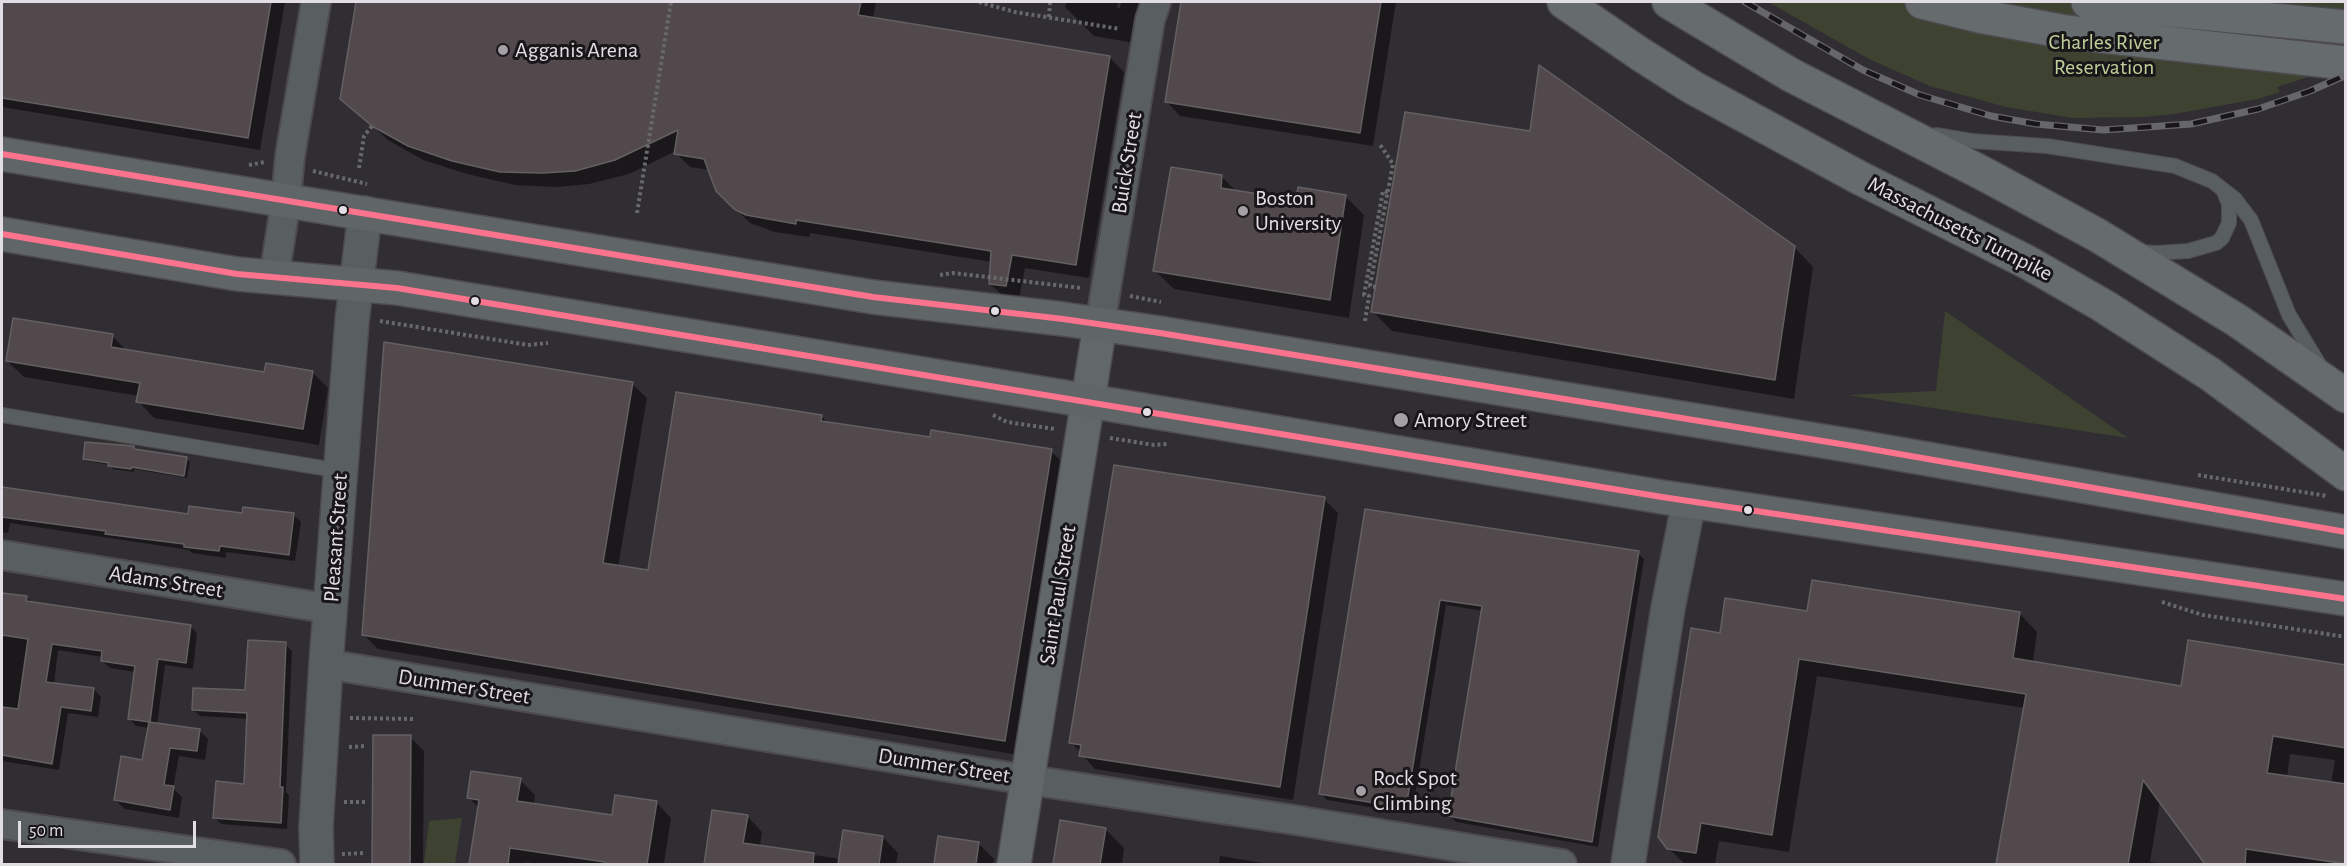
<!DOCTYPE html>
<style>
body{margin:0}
#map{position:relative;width:2347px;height:866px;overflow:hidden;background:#312e33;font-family:"Alegreya Sans",sans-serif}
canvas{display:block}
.frame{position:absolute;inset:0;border:3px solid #e2dee3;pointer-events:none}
.scale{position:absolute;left:18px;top:821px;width:178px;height:27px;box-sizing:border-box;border:3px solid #e2dee3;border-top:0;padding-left:8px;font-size:18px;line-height:21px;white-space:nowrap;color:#e2dee3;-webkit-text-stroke:4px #191619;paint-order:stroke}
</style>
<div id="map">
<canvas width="2347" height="866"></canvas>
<div class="frame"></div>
<div class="scale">50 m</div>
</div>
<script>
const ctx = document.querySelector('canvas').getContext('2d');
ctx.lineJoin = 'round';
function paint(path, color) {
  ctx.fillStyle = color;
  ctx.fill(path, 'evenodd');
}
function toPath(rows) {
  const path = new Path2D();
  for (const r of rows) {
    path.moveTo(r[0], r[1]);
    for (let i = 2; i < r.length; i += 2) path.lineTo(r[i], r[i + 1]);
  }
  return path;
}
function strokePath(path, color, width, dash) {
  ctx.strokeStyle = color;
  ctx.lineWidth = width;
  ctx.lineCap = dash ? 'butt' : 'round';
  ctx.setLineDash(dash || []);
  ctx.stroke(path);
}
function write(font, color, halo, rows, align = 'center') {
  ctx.font = font + ' "Alegreya Sans",sans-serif';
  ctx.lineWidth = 6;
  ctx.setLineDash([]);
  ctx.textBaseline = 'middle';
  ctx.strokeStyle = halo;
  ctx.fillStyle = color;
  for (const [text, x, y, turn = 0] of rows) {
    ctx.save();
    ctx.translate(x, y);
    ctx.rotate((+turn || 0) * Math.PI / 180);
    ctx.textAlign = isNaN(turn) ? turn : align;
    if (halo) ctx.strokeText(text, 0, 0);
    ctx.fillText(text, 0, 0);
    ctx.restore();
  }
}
const green = toPath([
 [1768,2,2345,2,2345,74,2321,73,2277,87,2280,92,2258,99,2174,114,2144,117,2073,118,2006,107,1930,86,1871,60],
 [1945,311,2128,438,1848,395,1936,391],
 [462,818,455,864,424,864,429,821]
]);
const shadow = toPath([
 [2,2,285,2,260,150,2,107],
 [358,2,680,2,676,33,695,36,701,2,876,2,873,19,1110,58,1124,72,1089,278,1025,268,1019,299,1004,297,990,284,992,262,810,233,809,237,775,232,750,223,717,190,710,170,690,167,676,153,676,151,629,174,589,184,557,187,515,185,467,174,423,160,388,140,342,98],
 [1067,2,1118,2,1117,8,1120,8,1121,2,1153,2,1134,43,1094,36,1065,7],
 [1182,2,1396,2,1373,146,1180,116,1167,102],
 [1531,133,1794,247,1813,267,1794,399,1392,331,1373,312],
 [1222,177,1237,192,1297,201,1345,196,1364,215,1349,318,1174,289,1154,270],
 [112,336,127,351,266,374,312,372,328,388,319,445,154,418,138,401,139,396,24,377,7,361],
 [632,384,647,398,618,567,649,571,821,416,828,423,931,438,1051,451,1065,465,1019,755,378,649,364,635],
 [133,448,137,451,186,459,190,462,187,478,134,469,134,472,113,469,110,465,87,461,84,458],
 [2,489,189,516,294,515,301,522,295,561,226,552,226,558,192,553,189,550,10,523,8,533,2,532],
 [1324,499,1338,513,1293,800,1095,769,1071,742],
 [1366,510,1638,553,1644,559,1598,847,1456,822,1450,816,1483,611,1446,605,1412,814,1327,800,1321,794],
 [2,594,26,597,32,603,190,626,197,633,193,669,165,665,157,725,199,730,208,739,205,760,179,756,173,788,182,797,179,818,125,809,115,800,144,761,149,728,136,726,129,718,136,672,110,668,102,661,103,657,58,650,54,684,94,689,101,697,98,717,68,713,59,770,2,761],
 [1808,613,2020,614,2037,632,2033,662,2182,688,2346,666,2346,864,2207,864,2160,801,2150,862,2165,864,1997,864,2025,708,1817,676,1789,852,1719,841,1715,864,1685,864,1668,848,1721,635],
 [2290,754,2335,760,2331,784,2287,777],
 [285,644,292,651,286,792,289,795,287,829,221,824,214,817,245,785,249,719,200,716,193,710,247,691],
 [374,736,410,737,424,751,423,864,374,864],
 [520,780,535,795,534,805,613,817,656,802,671,818,664,864,540,864,525,862,525,864,471,864,479,808,469,798],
 [714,811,747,816,762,832,760,847,841,859,883,837,898,853,896,864,706,864],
 [1061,822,1105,829,1124,848,1122,864,1054,864],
 [939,838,979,844,994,859,993,864,936,864],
 [1220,856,1270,864,1219,864]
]);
const building = toPath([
 [2,2,271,2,248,138,2,98,2,2],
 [356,2,861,2,858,15,1110,56,1076,265,1012,255,1006,286,989,284,991,251,796,220,796,224,746,215,734,209,716,191,704,159,674,154,678,130,615,160,575,171,543,173,500,172,452,161,408,146,372,126,340,99,356,2],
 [1181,2,1381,2,1360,133,1165,102,1181,2],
 [1539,65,1795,246,1775,380,1371,312,1405,112,1530,131,1539,65],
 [1171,167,1222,175,1221,188,1296,200,1298,187,1346,195,1330,300,1153,271,1171,167],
 [13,318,113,334,111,347,264,372,266,363,313,371,303,429,136,402,140,383,6,361,13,318],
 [384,342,633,382,603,563,648,570,676,392,822,415,821,421,930,437,931,430,1052,449,1005,741,757,702,362,635,384,342],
 [85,442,134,446,134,449,187,457,184,476,132,467,131,469,108,466,109,463,83,459,85,442],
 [1114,465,1325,497,1280,787,1079,756,1081,745,1069,743,1114,465],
 [2,487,188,514,189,506,242,513,243,507,294,513,289,555,220,546,219,551,184,547,184,544,105,534,106,531,2,517,2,487],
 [1365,509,1639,551,1592,842,1448,816,1482,606,1440,600,1406,808,1319,794,1365,509],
 [1812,580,2020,612,2013,658,2181,686,2188,640,2346,665,2346,748,2273,736,2267,773,2346,784,2346,864,2246,849,2245,864,2205,864,2143,780,2128,864,1996,864,2026,694,1799,659,1772,835,1701,823,1696,853,1667,849,1658,837,1691,628,1720,633,1725,598,1807,611,1812,580],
 [2,593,27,596,26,601,191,625,186,663,158,659,150,722,128,719,135,666,101,661,102,651,52,644,46,682,94,688,91,711,61,707,52,764,2,755,2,707,18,709,28,639,2,635,2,593],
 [248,640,286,642,280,787,283,787,281,823,213,818,216,781,244,784,247,713,192,710,193,688,245,690,248,640],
 [149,722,200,729,197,751,170,748,164,785,174,786,170,810,114,800,121,756,142,760,149,722],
 [373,735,411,735,410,864,372,864,373,735],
 [471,771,521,778,517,801,612,815,615,795,657,801,647,864,605,864,605,862,510,848,508,864,469,864,479,800,467,798,471,771],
 [712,810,748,815,743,843,814,853,813,864,704,864,712,810],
 [1060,820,1106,828,1100,864,1053,864,1060,820],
 [843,830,883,836,879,864,838,864,843,830],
 [938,836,979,842,976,864,934,864,938,836]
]);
const path = toPath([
 [979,2,1015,12,1120,29],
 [1049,17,1050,2],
 [249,165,265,162],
 [359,168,364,136,372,126],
 [313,171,367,184],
 [637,213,671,2],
 [940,275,953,273,1081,288],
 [1376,287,1370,286,1393,164,1379,143],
 [1130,296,1161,302],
 [380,321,528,345,548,343],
 [1365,321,1369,296,1364,295,1383,191,1388,192],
 [993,415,1007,422,1055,429],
 [1110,438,1154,445,1168,444],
 [2198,475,2327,496],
 [2162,602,2203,615,2346,637],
 [350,718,415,719],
 [349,747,366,746],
 [344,802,366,802],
 [342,854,366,853]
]);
const service = toPath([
 [1936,135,1972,141,2047,146,2175,166,2212,181,2235,199,2251,220,2289,315,2320,366],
 [2141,252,2156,253,2188,251,2216,243,2222,238,2229,223,2229,204,2224,192],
 [2,415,341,471]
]);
const minor = toPath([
 [274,278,286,200,290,156,316,2],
 [1100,325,1150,20,1156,2],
 [2,555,331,609],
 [326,664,1003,776,1295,820,1562,864],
 [2,824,281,864]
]);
const tertiary = toPath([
 [317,864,316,827,326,664,352,321,365,213],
 [1628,864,1668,608,1689,501]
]);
const secondary = toPath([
 [1014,864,1100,325]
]);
const primary = toPath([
 [2,154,873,297,1063,319,1160,333,1859,447,2346,532],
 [2,234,237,274,397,288,1089,401,1662,497,2346,599]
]);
const motorway = toPath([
 [1564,2,1640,54,1692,87,1858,177,2027,262,2102,305,2210,374,2346,474],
 [1669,2,1791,75,1986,175,2097,235,2238,321,2346,396],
 [1922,2,1979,16,2066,32,2346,63],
 [2088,2,2346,27]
]);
const rail = toPath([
 [1745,2,1863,70,1920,95,1991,116,2036,124,2103,130,2191,124,2258,109,2310,91,2346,75]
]);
const bus1 = toPath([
 [2,154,873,297,1063,319,1160,333,1859,447,2346,532],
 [2,234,237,274,397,288,1662,497,2346,599]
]);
const markers = [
 [503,50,6,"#a4a0a5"],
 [343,210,5,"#e2dee3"],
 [1243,211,6,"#a4a0a5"],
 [475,301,5,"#e2dee3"],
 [995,311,5,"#e2dee3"],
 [1147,412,5,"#e2dee3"],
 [1401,420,8,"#a4a0a5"],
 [1748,510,5,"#e2dee3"],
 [1361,791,6,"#a4a0a5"]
];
const parkNames = [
 ["Charles River",2104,42],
 ["Reservation",2104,67]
];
const poiNames = [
 ["Agganis Arena",515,50],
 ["Boston",1255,198],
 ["University",1255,223],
 ["Amory Street",1414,420],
 ["Rock Spot",1373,778],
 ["Climbing",1373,803]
];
const streetNames = [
 ["Buick Street",1127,163,-81],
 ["Massachusetts Turnpike",1960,229,27],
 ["Pleasant Street",336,538,-86],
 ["Adams Street",166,582,9],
 ["Saint Paul Street",1058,595,-81],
 ["Dummer Street",464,687,9],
 ["Dummer Street",944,766,9]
];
paint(green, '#3d4231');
paint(shadow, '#0007');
paint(building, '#51494b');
strokePath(building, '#646062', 1.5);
strokePath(service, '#4d4b4e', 16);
strokePath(minor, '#4d4b4e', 32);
strokePath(tertiary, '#4d4b4e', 36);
strokePath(secondary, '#4d4b4e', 36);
strokePath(primary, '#4d4b4e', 36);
strokePath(motorway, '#4d4b4e', 36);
strokePath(path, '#67696a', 4, [3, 3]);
strokePath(service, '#595e5e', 14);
strokePath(minor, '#595e5e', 28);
strokePath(tertiary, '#595e5e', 33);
strokePath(secondary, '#626869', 33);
strokePath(primary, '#606568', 33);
strokePath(motorway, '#666c6e', 33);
strokePath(rail, '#676769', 7);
strokePath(rail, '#191619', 4.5, [14]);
strokePath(bus1, '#fc738d', 6);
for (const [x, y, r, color] of markers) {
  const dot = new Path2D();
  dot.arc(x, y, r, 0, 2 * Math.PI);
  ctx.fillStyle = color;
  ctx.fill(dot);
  strokePath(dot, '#191619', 2);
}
write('22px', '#becf99', '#191619', parkNames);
write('22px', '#e2dee3', '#191619', poiNames, 'left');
write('22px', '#e2dee3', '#191619', streetNames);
</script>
